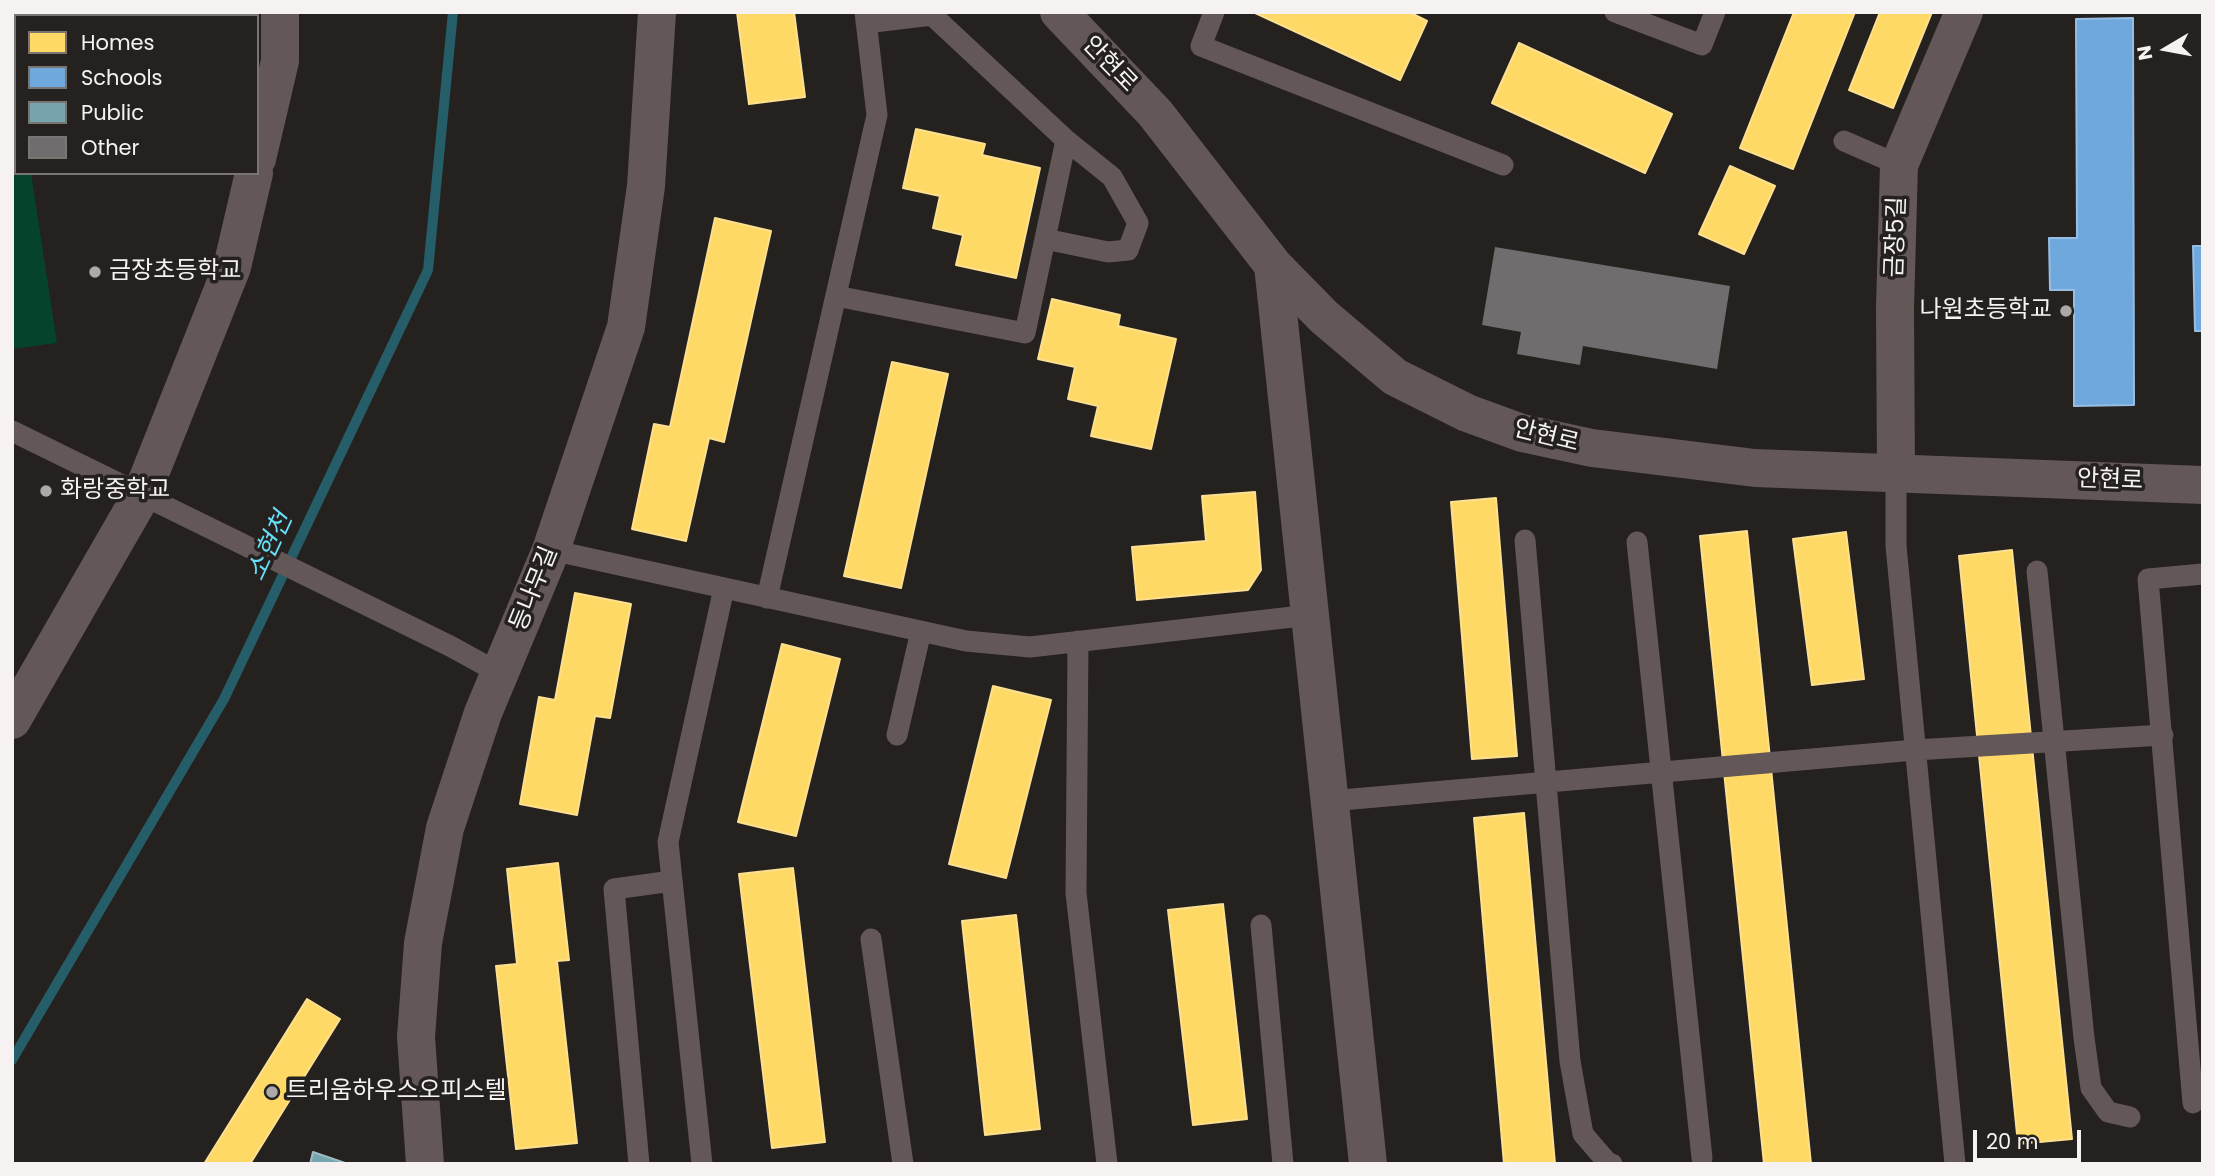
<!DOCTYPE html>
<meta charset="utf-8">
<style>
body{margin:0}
#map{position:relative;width:2215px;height:1176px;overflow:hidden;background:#24211f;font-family:Poppins,sans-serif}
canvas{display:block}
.frame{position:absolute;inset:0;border:14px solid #f5f2f1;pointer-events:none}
.legend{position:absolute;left:14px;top:14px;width:245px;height:161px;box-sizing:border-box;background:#25211e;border:2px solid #787572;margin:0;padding:9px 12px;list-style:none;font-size:21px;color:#f5f2f1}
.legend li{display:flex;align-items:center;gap:14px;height:35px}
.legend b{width:35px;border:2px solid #787572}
.north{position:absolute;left:2131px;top:14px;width:70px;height:70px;-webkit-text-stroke:5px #25211e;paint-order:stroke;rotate:260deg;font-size:19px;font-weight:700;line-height:28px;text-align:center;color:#f5f2f1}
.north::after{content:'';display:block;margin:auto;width:24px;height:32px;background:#f5f2f1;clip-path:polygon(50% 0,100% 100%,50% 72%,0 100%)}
.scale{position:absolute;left:1973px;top:1130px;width:108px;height:32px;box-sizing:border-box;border:4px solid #f5f2f1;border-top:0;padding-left:9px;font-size:21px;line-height:24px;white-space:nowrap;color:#f5f2f1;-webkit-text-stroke:5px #25211e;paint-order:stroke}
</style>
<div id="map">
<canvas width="2215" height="1176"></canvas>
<div class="frame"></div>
<ul class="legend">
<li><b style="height:19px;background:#ffd966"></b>Homes</li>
<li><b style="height:19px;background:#6fa8dc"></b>Schools</li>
<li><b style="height:19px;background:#76a5af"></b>Public</li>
<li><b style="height:19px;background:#6f6d6d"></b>Other</li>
</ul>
<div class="north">N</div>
<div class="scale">20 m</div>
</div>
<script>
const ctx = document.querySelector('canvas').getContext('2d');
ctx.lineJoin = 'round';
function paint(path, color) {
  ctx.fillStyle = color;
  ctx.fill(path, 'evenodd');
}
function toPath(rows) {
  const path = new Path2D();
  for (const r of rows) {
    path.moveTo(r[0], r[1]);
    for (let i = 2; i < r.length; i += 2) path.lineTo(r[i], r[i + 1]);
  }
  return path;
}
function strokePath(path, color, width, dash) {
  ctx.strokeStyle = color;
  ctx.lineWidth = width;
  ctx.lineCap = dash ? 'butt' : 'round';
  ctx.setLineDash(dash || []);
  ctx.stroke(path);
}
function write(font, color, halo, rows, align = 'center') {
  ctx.font = font + ' Poppins,"Noto Sans KR",sans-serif';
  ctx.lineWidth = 7;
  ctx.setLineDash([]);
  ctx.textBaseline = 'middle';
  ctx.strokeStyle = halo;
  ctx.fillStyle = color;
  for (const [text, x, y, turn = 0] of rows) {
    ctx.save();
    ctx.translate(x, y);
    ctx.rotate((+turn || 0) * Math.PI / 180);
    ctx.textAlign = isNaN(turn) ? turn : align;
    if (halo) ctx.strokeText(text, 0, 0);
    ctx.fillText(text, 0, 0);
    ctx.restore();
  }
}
const green = toPath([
 [12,51,16,73,16,173,31,173,57,343,12,349]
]);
const homes = toPath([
 [737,12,794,12,805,97,749,104,737,12],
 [1253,12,1409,12,1427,21,1400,80,1253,12],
 [1794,12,1855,12,1793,169,1740,148,1794,12],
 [1880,12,1932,12,1893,108,1849,90,1880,12],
 [1519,43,1672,114,1645,173,1492,103,1519,43],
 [916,129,985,144,982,155,1040,168,1016,278,956,265,963,235,933,228,940,196,903,188,916,129],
 [1730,166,1775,186,1744,254,1699,234,1730,166],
 [715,218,771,231,724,442,709,438,686,541,632,529,654,424,670,427,715,218],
 [1052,299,1120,315,1118,326,1176,339,1151,449,1091,436,1098,406,1068,399,1075,367,1038,359,1052,299],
 [892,362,948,374,901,588,844,576,892,362],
 [1255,492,1261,570,1248,590,1137,600,1132,547,1206,541,1202,496,1255,492],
 [1496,498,1517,756,1472,759,1451,502,1496,498],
 [1747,531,1811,1164,1764,1164,1700,536,1747,531],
 [1846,532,1864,679,1812,685,1793,539,1846,532],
 [2012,550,2072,1139,2018,1144,1959,556,2012,550],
 [575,593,631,604,610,718,595,716,577,815,520,804,539,697,555,700,575,593],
 [782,644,840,659,796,836,738,822,782,644],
 [993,686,1051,700,1006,878,949,864,993,686],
 [1524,813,1555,1164,1504,1164,1474,818,1524,813],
 [558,863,569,960,557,961,577,1143,516,1149,496,966,517,964,507,869,558,863],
 [793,868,825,1142,772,1148,739,874,793,868],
 [1223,904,1247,1119,1193,1125,1168,910,1223,904],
 [1016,915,1040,1129,985,1135,962,921,1016,915],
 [307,999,340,1019,250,1164,204,1164,307,999]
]);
const schools = toPath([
 [2133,18,2134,405,2074,406,2074,290,2050,290,2049,238,2077,238,2076,19,2133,18],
 [2193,246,2203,246,2203,331,2195,331,2193,246]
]);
const public = toPath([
 [313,1152,348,1164,310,1164,313,1152]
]);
const stream = toPath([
 [12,1060,224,699,428,270,453,12]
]);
const building = toPath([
 [1495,247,1730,286,1717,369,1583,346,1580,365,1517,354,1521,332,1482,325]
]);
const service = toPath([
 [1214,12,1201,46,1503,165],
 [1615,12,1702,45,1715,12],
 [1844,141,1899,165],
 [1045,239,1108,252,1128,250,1138,223,1112,177,1066,140],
 [836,296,1025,333,1066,140,932,15,866,23],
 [12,431,450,646,501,674],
 [1896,474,1896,546,1955,1164],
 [1525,540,1570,1061,1583,1134,1608,1163,1612,1164],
 [1637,542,1702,1158],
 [551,550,966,641,1030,647,1310,615],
 [2037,571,2084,1038,2091,1088,2108,1112,2130,1117],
 [767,598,877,115,865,12],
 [1078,641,1076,893,1107,1164],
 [897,735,921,631],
 [1330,801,1915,750,2163,735],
 [1261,925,1283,1164],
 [871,939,903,1164],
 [2193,1103,2148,579,2203,574],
 [639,1164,614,889,672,881],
 [702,1164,668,842,724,588]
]);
const minor = toPath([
 [257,159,280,61,280,12],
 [1273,265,1368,1164],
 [1896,474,1895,308,1899,165,1964,12],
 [12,720,141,496,232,267,254,173],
 [425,1164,416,1037,423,943,445,828,483,713,551,550,626,327,646,186,657,12]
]);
const tertiary = toPath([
 [1059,12,1155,113,1273,265,1324,317,1395,377,1467,413,1522,433,1592,448,1755,468,2203,485]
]);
const markers = [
 [95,272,7,"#aca9a8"],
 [2066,311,7,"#aca9a8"],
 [46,491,7,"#aca9a8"],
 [272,1092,7,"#aca9a8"]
];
const streetNames = [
 ["안현로",1109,65,46],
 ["금장5길",1897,237,-88],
 ["안현로",1546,437,14],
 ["안현로",2110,481,2],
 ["등나무길",535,589,-68]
];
const poiNames = [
 ["금장초등학교",109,272],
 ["나원초등학교",2052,311,"right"],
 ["화랑중학교",60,491],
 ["트리움하우스오피스텔",286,1092]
];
const waterNames = [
 ["소현천",271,547,-65]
];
paint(green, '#06432c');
paint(homes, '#ffd966');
strokePath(homes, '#fce090', 2);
paint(schools, '#6fa8dc');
strokePath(schools, '#97bee2', 2);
paint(public, '#76a5af');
strokePath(public, '#9cbcc3', 2);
strokePath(stream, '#255e69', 10);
paint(building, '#6f6d6d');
strokePath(service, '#635757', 21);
strokePath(minor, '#635757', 38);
strokePath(tertiary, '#635757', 38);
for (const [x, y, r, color] of markers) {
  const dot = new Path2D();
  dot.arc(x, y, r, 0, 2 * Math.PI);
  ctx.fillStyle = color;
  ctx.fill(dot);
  strokePath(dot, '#25211e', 2.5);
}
write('24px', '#f5f2f1', '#25211e', streetNames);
write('24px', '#f5f2f1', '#25211e', poiNames, 'left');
write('italic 26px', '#65def6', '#25211e', waterNames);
</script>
